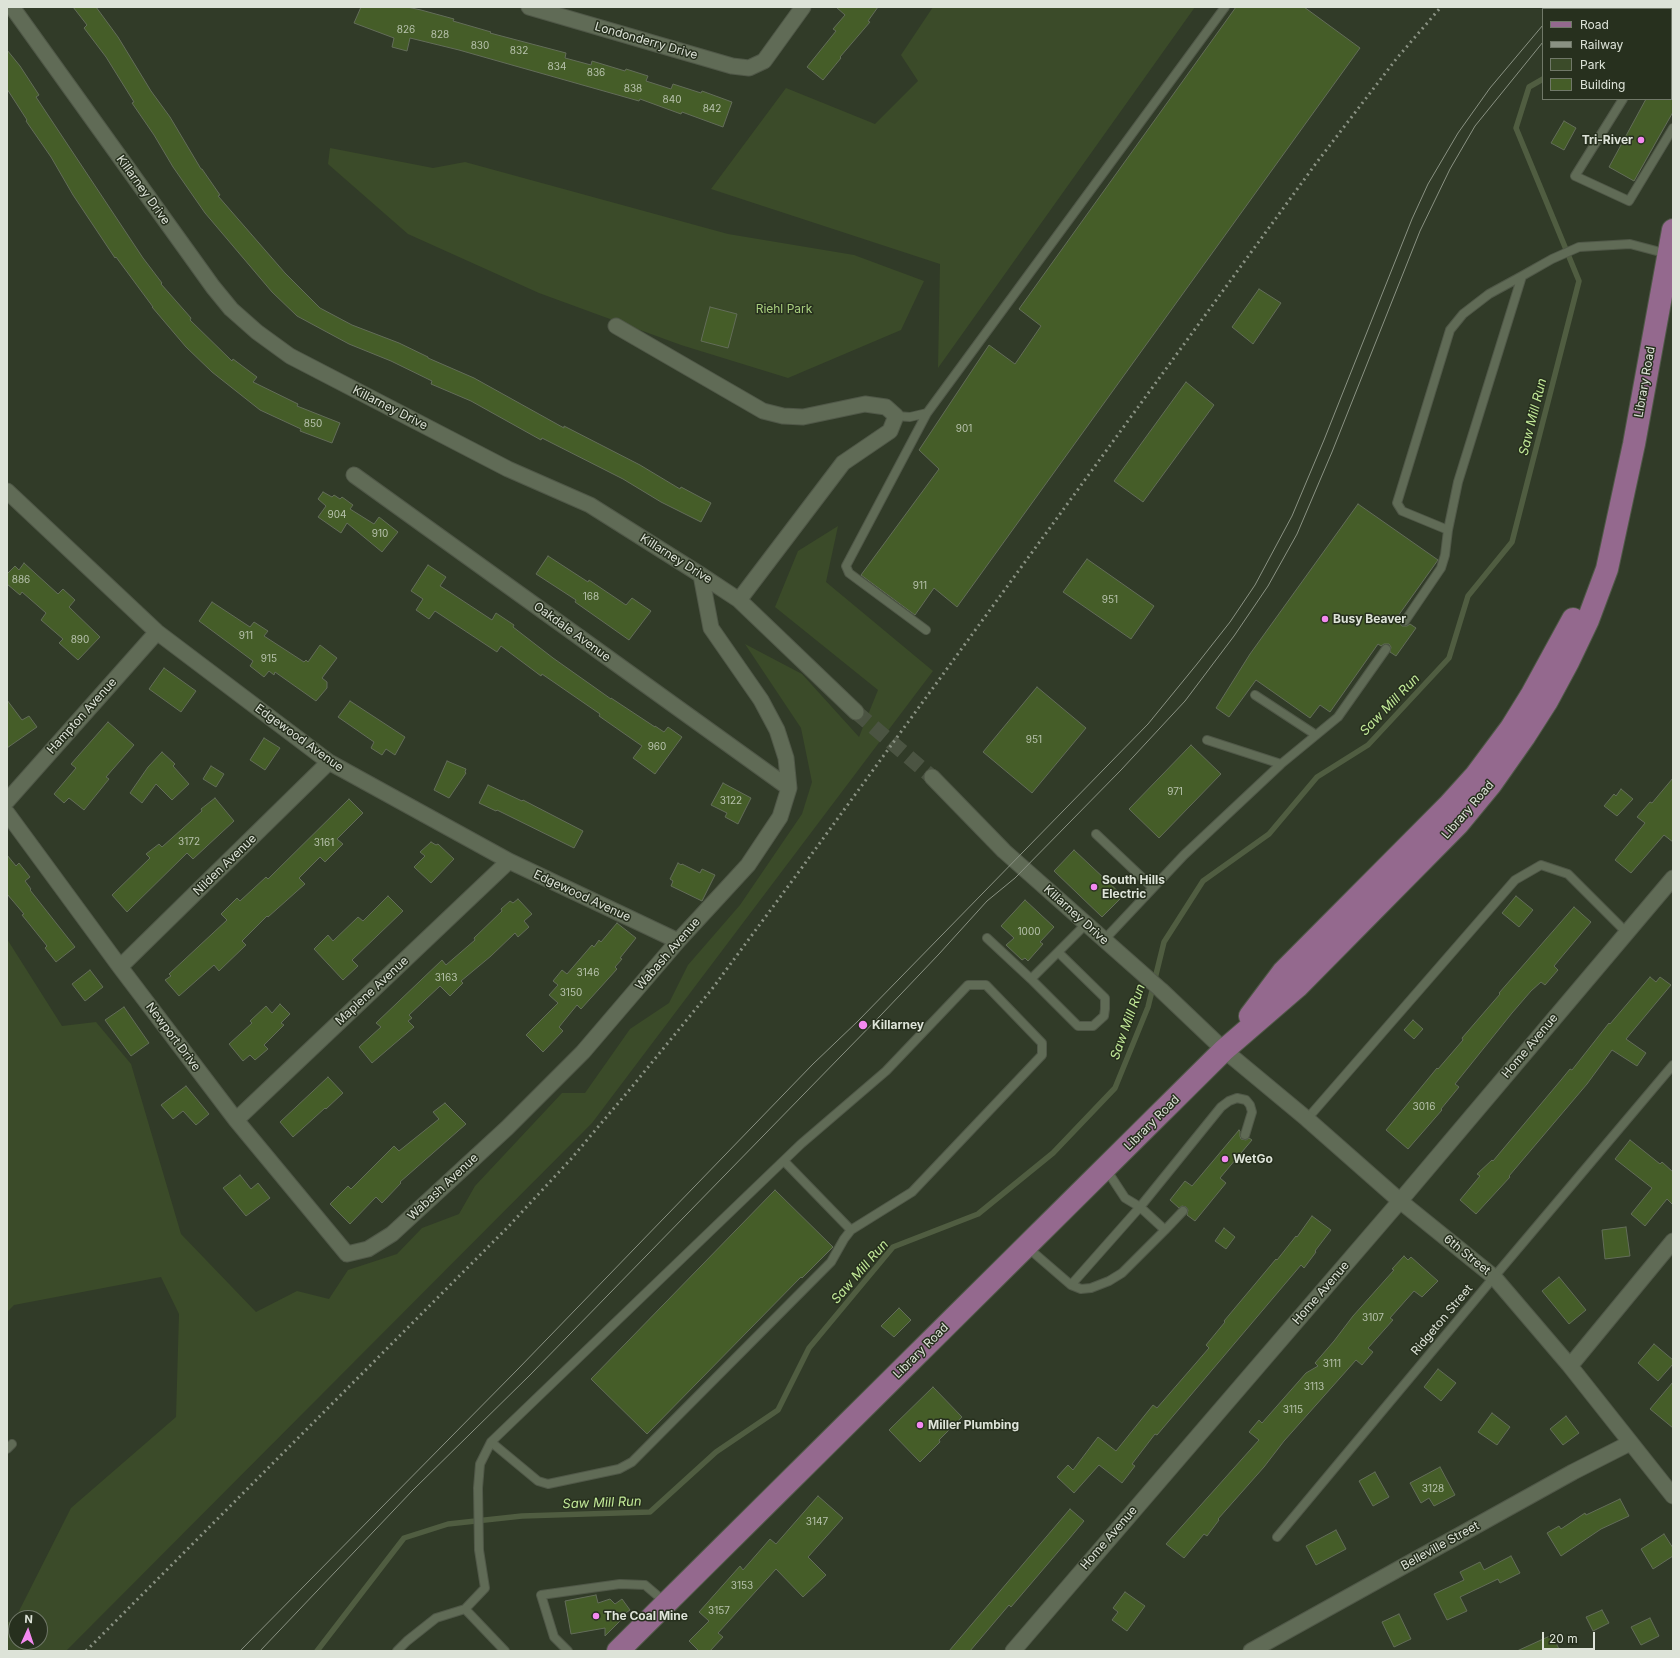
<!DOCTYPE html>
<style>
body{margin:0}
#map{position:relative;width:1680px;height:1658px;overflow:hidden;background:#313b28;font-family:Inter,sans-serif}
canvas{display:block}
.frame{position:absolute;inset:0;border:8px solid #dde3d8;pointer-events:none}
.legend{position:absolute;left:1542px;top:8px;width:130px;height:92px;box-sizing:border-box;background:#27301e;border:1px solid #707868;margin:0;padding:5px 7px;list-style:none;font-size:12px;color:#dde3d8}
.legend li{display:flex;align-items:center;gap:8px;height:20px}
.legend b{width:20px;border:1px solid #707868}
.north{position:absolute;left:8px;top:1610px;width:40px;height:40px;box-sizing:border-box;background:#27301e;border:1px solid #707868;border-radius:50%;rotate:3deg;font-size:11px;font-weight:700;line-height:16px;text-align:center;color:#dde3d8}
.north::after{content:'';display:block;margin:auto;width:14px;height:18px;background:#f489f0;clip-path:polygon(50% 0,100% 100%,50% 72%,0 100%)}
.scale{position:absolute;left:1542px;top:1632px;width:53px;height:18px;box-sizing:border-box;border:2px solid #dde3d8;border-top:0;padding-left:5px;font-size:12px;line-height:14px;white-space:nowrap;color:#dde3d8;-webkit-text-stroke:3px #27301e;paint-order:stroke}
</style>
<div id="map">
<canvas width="1680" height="1658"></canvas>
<div class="frame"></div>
<ul class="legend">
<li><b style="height:5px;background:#94698e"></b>Road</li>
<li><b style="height:5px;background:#8a9283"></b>Railway</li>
<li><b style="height:11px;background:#3b4b29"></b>Park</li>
<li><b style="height:11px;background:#455d28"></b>Building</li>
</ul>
<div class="north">N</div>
<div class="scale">20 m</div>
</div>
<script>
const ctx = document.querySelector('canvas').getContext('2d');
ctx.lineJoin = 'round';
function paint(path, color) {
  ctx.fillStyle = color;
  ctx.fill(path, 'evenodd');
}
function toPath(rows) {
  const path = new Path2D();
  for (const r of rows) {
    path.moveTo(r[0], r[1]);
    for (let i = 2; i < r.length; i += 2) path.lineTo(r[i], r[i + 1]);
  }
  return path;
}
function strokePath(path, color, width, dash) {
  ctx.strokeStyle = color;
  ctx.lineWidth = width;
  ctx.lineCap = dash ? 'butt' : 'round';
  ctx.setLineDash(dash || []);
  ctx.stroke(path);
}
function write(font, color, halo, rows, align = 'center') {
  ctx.font = font + ' Inter,sans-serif';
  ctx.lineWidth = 3;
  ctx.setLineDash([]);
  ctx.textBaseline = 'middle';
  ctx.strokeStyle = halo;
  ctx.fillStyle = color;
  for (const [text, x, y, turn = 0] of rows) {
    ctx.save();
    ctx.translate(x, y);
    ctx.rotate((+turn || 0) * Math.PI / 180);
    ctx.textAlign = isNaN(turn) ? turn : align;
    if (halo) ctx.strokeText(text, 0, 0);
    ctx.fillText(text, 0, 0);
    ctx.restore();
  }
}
const green = toPath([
 [933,7,1195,7,938,368,940,264,711,189,786,88,875,124,918,81,901,55],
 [330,148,433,168,465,162,728,234,854,255,924,281,901,330,788,378,681,345,539,293,408,234,328,164],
 [838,526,826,582,933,671,592,1123,66,1651,7,1651,7,1622,14,1621,71,1508,176,1417,179,1314,161,1277,14,1305,7,1312,7,939,62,1026,96,1022,131,1064,181,1234,256,1312,297,1291,329,1299,348,1270,397,1254,422,1228,459,1214,475,1186,562,1093,585,1093,630,1029,669,1003,688,965,740,905,802,814,812,782,801,728,745,644,802,674,859,737,878,690,775,607,798,551],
 [16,1618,40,1618,40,1642,16,1642]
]);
const stream = toPath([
 [1615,9,1617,7],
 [317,1651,404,1538,448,1524,522,1516,650,1512,716,1452,778,1410,809,1348,893,1247,978,1214,1053,1153,1115,1088,1148,1007,1164,942,1203,881,1269,834,1317,777,1368,745,1449,658,1468,596,1512,542,1579,281,1516,128,1529,87,1543,79]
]);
const building = toPath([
 [73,7,96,7,118,37,151,91,170,117,201,169,202,169,220,195,218,196,285,273,320,308,352,325,399,343,428,357,428,358,474,378,564,428,564,426,640,465,680,489,681,487,711,503,701,522,661,502,623,479,542,438,541,440,471,401,431,384,432,381,391,361,349,344,297,316,272,292,205,213,173,167,154,135,132,103,134,102,106,57,84,28,87,25,73,7],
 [361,7,407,7,421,10,454,19,453,21,491,32,490,33,566,53,565,58,591,65,592,61,625,71,626,69,648,76,646,81,671,89,673,84,701,93,702,91,732,102,723,127,682,112,681,114,640,99,639,101,459,50,410,38,407,51,392,47,394,38,354,23,361,7],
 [836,7,878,7,868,21,870,22,840,57,841,58,823,80,807,67,836,31,833,29,845,15,836,7],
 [1236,7,1304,7,1360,48,957,607,934,588,915,615,861,575,939,469,919,450,989,345,1015,364,1041,326,1019,309,1236,7],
 [7,50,20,66,39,95,36,97,143,258,162,283,161,284,191,318,190,320,232,361,233,359,257,377,253,382,298,404,297,406,340,423,332,443,300,431,301,429,260,410,212,372,186,347,152,307,153,307,116,257,115,258,73,195,51,157,26,121,27,120,7,89,7,50],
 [1646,99,1673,99,1673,112,1634,181,1609,167,1646,99],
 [1564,121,1576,128,1564,150,1551,143,1564,121],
 [1259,289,1281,303,1253,344,1232,327,1259,289],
 [710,307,737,314,728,348,701,341,710,307],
 [1186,382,1214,405,1143,502,1114,481,1186,382],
 [323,492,332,497,334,495,340,499,342,497,353,505,350,509,374,524,379,517,398,532,382,552,347,523,341,533,318,517,326,506,318,499,323,492],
 [1358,504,1438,560,1398,616,1401,618,1400,623,1402,626,1407,626,1410,624,1416,628,1396,656,1390,652,1391,647,1389,644,1384,644,1381,646,1378,644,1330,712,1320,705,1310,718,1256,680,1229,717,1216,708,1250,654,1358,504],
 [548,556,588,582,589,580,626,605,632,598,651,611,629,640,575,602,576,600,536,574,548,556],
 [1087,559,1154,606,1131,639,1063,592,1087,559],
 [24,563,58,594,63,589,75,600,69,607,100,637,78,660,59,643,63,639,41,620,46,613,22,592,20,595,7,584,7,574,15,566,19,570,24,563],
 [428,565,446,577,440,586,448,591,492,620,496,613,514,625,513,627,553,658,611,699,611,698,655,727,655,726,664,732,668,727,682,737,655,774,633,758,642,746,599,716,600,714,542,674,541,676,501,646,497,652,435,611,429,619,416,610,423,599,411,591,428,565],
 [212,602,250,627,254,622,268,631,264,636,304,662,306,660,308,662,320,645,337,658,322,678,327,682,327,688,316,701,275,672,274,675,269,671,264,677,250,666,253,661,199,621,212,602],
 [164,668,196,691,181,712,149,689,164,668],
 [1037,687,1086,728,1032,793,983,752,1037,687],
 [7,700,22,720,29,716,37,727,7,748,7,700],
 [350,701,405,737,395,755,386,749,382,755,371,748,374,742,338,717,350,701],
 [108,722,134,745,106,777,109,779,84,810,69,798,64,803,54,794,76,768,71,764,108,722],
 [264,738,280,748,265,770,250,760,264,738],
 [1191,745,1221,774,1159,838,1129,809,1191,745],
 [162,752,175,764,173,766,189,784,172,800,156,784,142,803,130,793,148,767,162,752],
 [447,761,466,769,465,772,466,773,449,798,434,790,447,761],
 [211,766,224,774,216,787,203,779,211,766],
 [1673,778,1673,842,1664,835,1631,873,1615,860,1645,823,1637,817,1650,802,1652,803,1673,778],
 [723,783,751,798,738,824,725,817,727,813,711,805,723,783],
 [488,785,522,801,523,800,583,831,574,848,497,810,496,811,479,803,488,785],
 [1621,789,1633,799,1617,816,1604,806,1614,794,1616,796,1621,789],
 [215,798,234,821,193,859,187,853,127,912,112,895,150,858,146,854,159,844,162,847,202,811,201,809,215,798],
 [349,799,363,813,337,839,343,844,325,862,320,857,299,878,305,884,268,917,267,916,242,941,246,945,219,971,214,965,179,996,165,980,171,976,169,974,227,920,221,914,237,898,240,901,266,877,268,879,349,799],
 [431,842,436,845,438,844,454,859,431,883,414,867,425,856,420,852,431,842],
 [1074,850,1123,896,1102,917,1054,871,1074,850],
 [7,855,16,866,19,863,30,877,25,881,31,889,30,890,75,947,56,962,45,948,47,946,22,915,24,914,7,894,7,855],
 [678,863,681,865,682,864,700,873,702,869,715,875,702,901,671,886,673,881,670,879,678,863],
 [388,896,403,911,352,960,358,966,343,980,314,949,328,935,333,941,358,917,363,921,388,896],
 [1516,896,1533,910,1519,927,1502,913,1516,896],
 [518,899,532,914,524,921,529,927,518,937,515,933,491,956,461,981,463,983,450,996,440,986,409,1015,412,1018,408,1021,414,1027,372,1063,359,1047,381,1027,376,1023,442,960,446,965,475,940,474,938,502,911,501,909,510,901,513,903,518,899],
 [1025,900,1054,927,1040,942,1043,944,1028,961,1025,958,1022,960,1006,945,1014,938,1001,926,1025,900],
 [1574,907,1591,922,1554,966,1558,970,1545,985,1541,982,1531,991,1512,1013,1455,1084,1459,1087,1441,1109,1442,1110,1408,1149,1386,1130,1437,1068,1438,1069,1463,1040,1462,1038,1500,994,1499,993,1574,907],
 [617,923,636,938,620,958,622,959,615,967,617,969,581,1009,577,1005,559,1027,563,1031,543,1052,526,1035,558,1003,549,995,558,985,553,981,562,970,567,974,592,945,594,947,599,940,601,942,617,923],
 [90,970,103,987,85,1001,72,984,90,970],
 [1650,977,1656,982,1660,977,1671,985,1626,1039,1646,1053,1637,1066,1612,1050,1587,1084,1509,1176,1510,1177,1476,1214,1460,1200,1480,1176,1477,1174,1492,1160,1493,1161,1561,1080,1570,1069,1572,1070,1609,1023,1610,1024,1650,977],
 [280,1004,290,1014,281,1023,284,1025,264,1045,268,1049,255,1060,250,1055,243,1061,229,1044,252,1023,250,1021,266,1006,272,1013,280,1004],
 [124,1007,149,1043,131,1056,105,1020,124,1007],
 [1413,1020,1423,1029,1414,1039,1404,1030,1413,1020],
 [328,1077,343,1093,326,1109,325,1108,293,1137,280,1122,328,1077],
 [186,1086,209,1114,196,1125,183,1111,173,1119,161,1105,186,1086],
 [445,1103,466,1124,400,1182,401,1183,382,1203,376,1197,350,1224,330,1204,348,1186,351,1189,394,1146,399,1151,439,1119,433,1112,445,1103],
 [1239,1130,1240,1131,1240,1136,1241,1139,1246,1140,1249,1138,1252,1140,1220,1178,1226,1183,1195,1221,1187,1215,1188,1210,1186,1207,1182,1206,1179,1208,1170,1200,1185,1181,1192,1186,1239,1130],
 [1630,1140,1660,1164,1662,1162,1673,1172,1673,1205,1667,1199,1645,1226,1631,1214,1652,1188,1615,1159,1630,1140],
 [240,1175,251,1189,258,1183,270,1198,246,1216,223,1188,240,1175],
 [775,1190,833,1247,802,1278,801,1277,647,1434,591,1379,775,1190],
 [1312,1216,1331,1230,1315,1251,1316,1252,1304,1268,1301,1265,1157,1435,1155,1434,1132,1464,1135,1466,1122,1483,1099,1465,1074,1493,1057,1477,1068,1465,1073,1470,1098,1437,1116,1451,1153,1405,1157,1408,1209,1348,1206,1345,1225,1322,1224,1321,1276,1259,1277,1260,1296,1236,1297,1237,1312,1216],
 [1626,1227,1630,1256,1605,1259,1602,1230,1626,1227],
 [1224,1228,1235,1237,1226,1249,1215,1241,1224,1228],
 [1404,1256,1408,1260,1411,1257,1438,1281,1422,1297,1414,1291,1390,1318,1393,1320,1368,1348,1373,1352,1362,1365,1356,1360,1284,1441,1264,1467,1218,1519,1219,1520,1207,1536,1204,1534,1184,1558,1166,1544,1259,1440,1249,1432,1259,1420,1262,1423,1306,1373,1318,1366,1315,1363,1334,1341,1353,1316,1394,1270,1392,1269,1404,1256],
 [1559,1277,1586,1310,1569,1324,1542,1291,1559,1277],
 [899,1308,911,1320,894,1337,881,1326,899,1308],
 [1654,1344,1673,1360,1673,1364,1658,1381,1638,1363,1654,1344],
 [1438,1369,1456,1383,1441,1401,1424,1387,1438,1369],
 [1673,1382,1673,1428,1650,1409,1673,1382],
 [933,1387,962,1417,939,1440,940,1442,920,1462,889,1430,933,1387],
 [1492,1413,1510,1427,1497,1445,1478,1432,1492,1413],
 [1566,1416,1579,1433,1563,1445,1550,1429,1566,1416],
 [1440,1467,1455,1495,1434,1506,1429,1498,1421,1503,1410,1483,1440,1467],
 [1375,1472,1389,1497,1373,1506,1359,1481,1375,1472],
 [818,1496,843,1518,808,1557,826,1575,803,1597,776,1569,718,1633,723,1637,710,1651,699,1651,689,1641,709,1621,699,1612,740,1566,743,1570,770,1539,776,1544,818,1496],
 [1620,1499,1629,1516,1601,1529,1561,1556,1547,1533,1559,1526,1561,1529,1585,1513,1586,1515,1620,1499],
 [1070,1509,1084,1521,1069,1539,1011,1607,1009,1605,970,1651,949,1651,1070,1509],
 [1336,1530,1346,1549,1316,1565,1306,1546,1336,1530],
 [1664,1534,1673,1548,1673,1556,1653,1569,1641,1549,1664,1534],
 [1511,1556,1520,1573,1500,1583,1498,1579,1460,1597,1467,1611,1447,1620,1434,1594,1464,1580,1460,1572,1480,1562,1484,1570,1511,1556],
 [1125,1592,1145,1606,1127,1631,1112,1620,1118,1612,1113,1608,1125,1592],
 [596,1595,598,1603,610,1599,615,1604,622,1599,630,1610,623,1615,624,1617,605,1636,605,1628,571,1634,565,1601,596,1595],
 [1602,1610,1609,1623,1593,1631,1586,1617,1602,1610],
 [1399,1614,1411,1639,1394,1647,1382,1622,1399,1614],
 [1650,1618,1659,1636,1641,1645,1631,1627,1650,1618],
 [1552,1635,1560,1651,1517,1651,1552,1635]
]);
const streetTunnel = toPath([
 [856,712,932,777]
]);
const lane = toPath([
 [1671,78,1673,79],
 [1623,99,1575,176,1629,201,1673,128],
 [1522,276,1458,482,1448,530,1402,511,1397,503,1450,330,1463,314,1489,294,1522,276,1552,259,1579,247,1630,244,1668,254],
 [896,416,910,417,927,413,1225,7],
 [1405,621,1441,568,1445,555,1448,530],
 [926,630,849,573,846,566,927,413],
 [1255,695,1316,735],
 [1207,740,1281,764],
 [1096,834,1152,887],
 [987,938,1031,979],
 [1104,940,1184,855,1281,764,1338,717,1386,649],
 [1058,952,1105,998,1105,1009,1104,1016,1093,1026,1078,1026,1031,979,1086,924],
 [1307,1119,1515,880,1541,865,1568,874,1626,932],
 [784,1161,851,1230],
 [1106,1169,1125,1198,1140,1207,1165,1230],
 [1027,1247,1071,1285,1081,1289,1091,1288,1109,1281,1122,1273,1165,1230,1183,1211],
 [1071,1285,1140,1207,1221,1107,1229,1101,1237,1098,1246,1100,1250,1105,1252,1112,1245,1135],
 [491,1442,538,1481,548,1484,619,1469,632,1462,831,1262,844,1239,851,1230,912,1192,1042,1055,1042,1043,986,985,968,985,886,1071,801,1144,491,1442,480,1464,478,1488,479,1550,485,1588,465,1609,505,1651],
 [7,1449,12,1444],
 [1277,1537,1494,1277,1673,1065],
 [397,1651,407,1641,436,1618,465,1609],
 [568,1651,554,1637,541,1595,620,1584,645,1585,665,1602]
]);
const street = toPath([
 [12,7,213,287,231,309,257,332,290,356,508,469,590,505,701,575,739,600,856,712],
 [529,7,732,66,749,68,764,61,803,7],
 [616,326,763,411,783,416,803,417,865,404,886,407,896,416,890,431,843,463,739,600],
 [354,475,789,788],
 [7,491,157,632,329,762,509,861,678,941],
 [932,777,1004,851,1161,990,1224,1050,1307,1119,1400,1201,1494,1277,1570,1366,1673,1496],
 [7,801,157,632],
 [7,813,120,967,236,1120,347,1254,368,1249,392,1234,507,1128,583,1052,678,941,748,865,780,817,789,788,786,758,777,730,761,700,711,628,701,575],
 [120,967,329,762],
 [236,1120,509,861],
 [1570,1366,1673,1241],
 [1013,1651,1400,1201,1673,878],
 [1251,1651,1573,1472,1630,1443]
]);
const primary = toPath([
 [1250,1016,1283,972,1448,806,1476,775,1511,728,1532,694,1573,619],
 [618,1651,1224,1050,1297,987,1458,824,1491,784,1524,737,1547,701,1568,662,1588,620,1607,569,1634,444,1673,230]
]);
const tram = toPath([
 [1556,9,1558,7],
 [1572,9,1574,7],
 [240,1651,518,1369,813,1064,858,1021,1148,724,1197,664,1230,622,1255,585,1292,516,1324,440,1412,219,1428,184,1458,133,1490,88,1543,25],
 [260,1651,413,1490,530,1375,881,1015,939,954,987,901,1015,878,1121,770,1185,701,1234,636,1268,586,1297,534,1332,452,1420,231,1450,169,1475,126,1543,42]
]);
const rail = toPath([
 [86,1651,508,1227,571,1159,631,1088,712,989,795,877,1317,162,1397,58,1441,7]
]);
const markers = [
 [1641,140,4,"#f489f0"],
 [1325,619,4,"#f489f0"],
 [1094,887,4,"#f489f0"],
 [863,1025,5,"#f489f0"],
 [1225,1159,4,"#f489f0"],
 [920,1425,4,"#f489f0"],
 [596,1616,4,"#f489f0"]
];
const numberNames = [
 ["826",406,30],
 ["828",440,35],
 ["830",480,46],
 ["832",519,51],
 ["834",557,67],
 ["836",596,73],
 ["838",633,89],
 ["840",672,100],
 ["842",712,109],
 ["850",313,424],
 ["901",964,429],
 ["904",337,515],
 ["910",380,534],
 ["886",21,580],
 ["911",920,586],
 ["168",591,597],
 ["951",1110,600],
 ["911",246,636],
 ["890",80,640],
 ["915",269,659],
 ["951",1034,740],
 ["960",657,747],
 ["971",1175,792],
 ["3122",731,801],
 ["3172",189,842],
 ["3161",324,843],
 ["1000",1029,932],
 ["3146",588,973],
 ["3163",446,978],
 ["3150",571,993],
 ["3016",1424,1107],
 ["3107",1373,1318],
 ["3111",1332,1364],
 ["3113",1314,1387],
 ["3115",1293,1410],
 ["3128",1433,1489],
 ["3147",817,1522],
 ["3153",742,1586],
 ["3157",719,1611]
];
const streetNames = [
 ["Londonderry Drive",646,41,16],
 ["Killarney Drive",143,190,54],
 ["Library Road",1645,382,-80],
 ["Killarney Drive",390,408,27],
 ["Killarney Drive",676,559,32],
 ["Oakdale Avenue",572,632,36],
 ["Hampton Avenue",82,716,-48],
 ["Edgewood Avenue",299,738,36],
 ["Library Road",1468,810,-49],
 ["Nilden Avenue",225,865,-44],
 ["Edgewood Avenue",582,896,25],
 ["Killarney Drive",1076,915,42],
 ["Wabash Avenue",668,954,-49],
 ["Maplene Avenue",372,991,-43],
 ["Newport Drive",173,1037,53],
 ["Home Avenue",1530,1046,-50],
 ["Library Road",1152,1123,-45],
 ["Wabash Avenue",443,1187,-43],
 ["6th Street",1467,1255,39],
 ["Home Avenue",1321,1293,-49],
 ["Ridgeton Street",1442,1320,-50],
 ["Library Road",921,1351,-45],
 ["Home Avenue",1109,1538,-49],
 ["Belleville Street",1440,1546,-29]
];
const poiNames = [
 ["Tri-River",1633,140,"right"],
 ["Busy Beaver",1333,619],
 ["South Hills",1102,880],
 ["Electric",1102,894],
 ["Killarney",872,1025],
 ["WetGo",1233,1159],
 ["Miller Plumbing",928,1425],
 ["The Coal Mine",604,1616]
];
const parkNames = [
 ["Riehl Park",784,309]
];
const waterNames = [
 ["Saw Mill Run",1533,417,-76],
 ["Saw Mill Run",1390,705,-46],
 ["Saw Mill Run",1128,1022,-70],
 ["Saw Mill Run",860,1272,-49],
 ["Saw Mill Run",602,1503,-2]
];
paint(green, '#3b4b29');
strokePath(stream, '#505d41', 5.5);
paint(building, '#455d28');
strokePath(building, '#636d59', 1);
strokePath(streetTunnel, '#4b5442', 15, [15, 8]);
strokePath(lane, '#505848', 10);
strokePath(street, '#505848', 17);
strokePath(primary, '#505848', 24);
strokePath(lane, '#606b56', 8);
strokePath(street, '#606b56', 15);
strokePath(primary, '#94698e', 22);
strokePath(tram, '#8a9283', 1);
strokePath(rail, '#8a9283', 3, [2, 4]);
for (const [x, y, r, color] of markers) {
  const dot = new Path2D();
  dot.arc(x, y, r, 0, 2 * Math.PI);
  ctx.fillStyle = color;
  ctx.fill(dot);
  strokePath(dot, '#27301e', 1.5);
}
write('10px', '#b7c2ac', null, numberNames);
write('12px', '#dde3d8', '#27301e', streetNames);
write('bold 12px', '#dde3d8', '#27301e', poiNames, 'left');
write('12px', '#a8ce7e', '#27301e', parkNames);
write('italic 13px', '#c2e998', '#27301e', waterNames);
</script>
